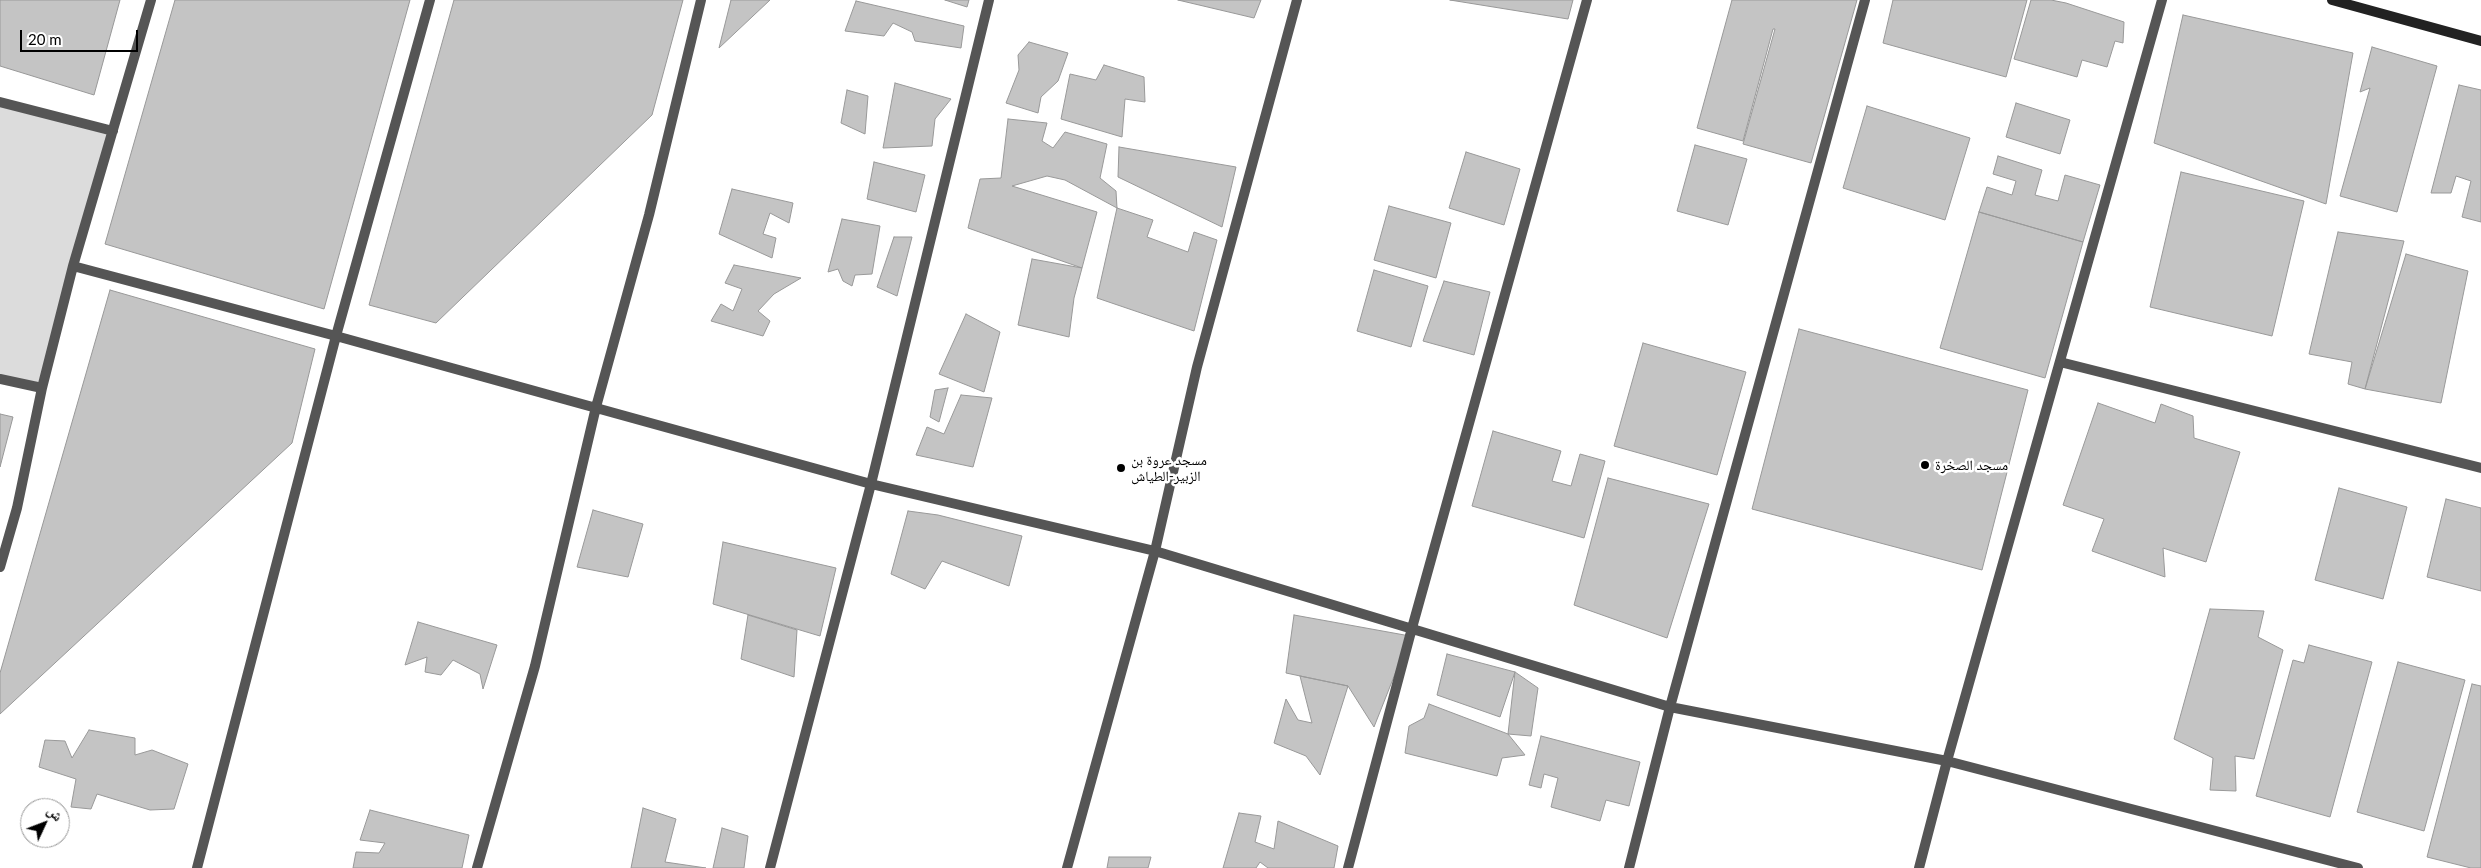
<!DOCTYPE html>
<meta charset="utf-8">
<style>
body{margin:0}
#map{position:relative;width:2481px;height:868px;overflow:hidden;background:#fff;font-family:Lato,"Noto Naskh Arabic",sans-serif}
canvas{display:block}
.north{position:absolute;left:20px;top:798px;width:50px;height:50px;box-sizing:border-box;background:#fff;border:1px solid #999;border-radius:50%;rotate:47deg;font-size:14px;font-weight:700;line-height:20px;text-align:center;color:#000}
.north::after{content:'';display:block;margin:auto;width:18px;height:22px;background:#000;clip-path:polygon(50% 0,100% 100%,50% 72%,0 100%)}
.scale{position:absolute;left:20px;top:30px;width:118px;height:22px;box-sizing:border-box;border:2px solid #000;border-top:0;padding-left:6px;font-size:15px;line-height:18px;white-space:nowrap;color:#000;-webkit-text-stroke:4px #fff;paint-order:stroke}
</style>
<div id="map">
<canvas width="2481" height="868"></canvas>
<div class="north">ش</div>
<div class="scale">20 m</div>
</div>
<script>
const ctx = document.querySelector('canvas').getContext('2d');
ctx.lineJoin = 'round';
function paint(path, color) {
  ctx.fillStyle = color;
  ctx.fill(path, 'evenodd');
}
function toPath(rows) {
  const path = new Path2D();
  for (const r of rows) {
    path.moveTo(r[0], r[1]);
    for (let i = 2; i < r.length; i += 2) path.lineTo(r[i], r[i + 1]);
  }
  return path;
}
function strokePath(path, color, width, dash) {
  ctx.strokeStyle = color;
  ctx.lineWidth = width;
  ctx.lineCap = dash ? 'butt' : 'round';
  ctx.setLineDash(dash || []);
  ctx.stroke(path);
}
function write(font, color, halo, rows, align = 'center') {
  ctx.font = font + ' Lato,"Noto Naskh Arabic",sans-serif';
  ctx.lineWidth = 5;
  ctx.setLineDash([]);
  ctx.textBaseline = 'middle';
  ctx.strokeStyle = halo;
  ctx.fillStyle = color;
  for (const [text, x, y, turn = 0] of rows) {
    ctx.save();
    ctx.translate(x, y);
    ctx.rotate((+turn || 0) * Math.PI / 180);
    ctx.textAlign = isNaN(turn) ? turn : align;
    if (halo) ctx.strokeText(text, 0, 0);
    ctx.fillText(text, 0, 0);
    ctx.restore();
  }
}
const green = toPath([
 [0,105,108,134,41,387,0,378]
]);
const building = toPath([
 [0,0,120,0,94,95,0,66,0,0],
 [175,0,410,0,324,309,105,244,175,0],
 [454,0,683,0,652,115,436,323,369,305,454,0],
 [731,0,770,0,719,48,731,0],
 [945,0,969,0,967,7,945,0],
 [1178,0,1261,0,1254,18,1178,0],
 [1450,0,1573,0,1568,19,1450,0],
 [1732,0,1857,0,1811,163,1743,144,1775,29,1773,29,1743,141,1697,128,1732,0],
 [1893,0,2027,0,2006,77,1883,43,1893,0],
 [2031,0,2051,0,2066,3,2124,22,2123,43,2115,41,2107,67,2082,60,2077,77,2014,59,2031,0],
 [856,1,964,26,961,48,915,41,912,32,893,23,884,36,845,31,856,1],
 [2183,15,2353,53,2326,204,2154,143,2183,15],
 [1029,42,1068,53,1058,81,1041,97,1038,113,1006,103,1019,70,1018,55,1029,42],
 [2372,47,2437,66,2397,212,2340,196,2370,88,2360,92,2372,47],
 [1104,65,1144,77,1145,102,1125,99,1122,137,1061,119,1070,74,1096,80,1104,65],
 [895,83,951,99,935,119,932,146,883,148,895,83],
 [2459,85,2481,90,2481,222,2462,217,2471,181,2456,176,2451,193,2431,193,2459,85],
 [847,90,868,96,865,134,841,123,847,90],
 [2016,103,2070,120,2060,154,2006,137,2016,103],
 [1867,106,1970,138,1945,220,1843,188,1867,106],
 [1008,119,1047,123,1042,141,1053,148,1065,132,1107,144,1100,178,1116,191,1117,208,1065,180,1047,176,1012,186,1097,212,1082,268,968,228,980,179,1001,178,1008,119],
 [1695,145,1747,159,1728,225,1677,211,1695,145],
 [1119,147,1236,167,1222,227,1118,177,1119,147],
 [1466,152,1520,169,1504,225,1449,208,1466,152],
 [1998,156,2042,170,2035,195,2058,201,2065,175,2100,185,2083,242,1979,212,1987,187,2012,195,2016,181,1993,174,1998,156],
 [874,162,925,175,916,212,867,199,874,162],
 [2181,172,2304,201,2272,336,2150,307,2181,172],
 [732,189,793,203,789,223,770,213,763,234,776,238,772,258,719,234,732,189],
 [1389,206,1451,223,1436,278,1374,260,1389,206],
 [1117,208,1153,220,1147,237,1188,252,1194,232,1217,240,1194,331,1097,298,1117,208],
 [1979,212,2083,242,2045,378,1940,348,1979,212],
 [842,219,880,226,872,274,855,275,852,286,843,281,838,269,828,272,842,219],
 [2338,232,2404,241,2365,389,2348,384,2352,362,2309,354,2338,232],
 [894,237,912,237,897,296,877,287,894,237],
 [2406,254,2468,271,2441,403,2365,389,2406,254],
 [1032,259,1082,268,1074,298,1069,337,1018,325,1032,259],
 [734,265,801,278,774,294,758,311,770,321,763,336,711,321,721,304,733,311,742,289,725,283,734,265],
 [1374,270,1428,286,1411,347,1357,331,1374,270],
 [1444,281,1490,292,1474,355,1423,341,1444,281],
 [110,290,315,349,292,443,0,714,0,673,110,290],
 [966,314,1000,332,984,392,939,374,966,314],
 [1799,329,2028,390,1982,570,1752,509,1799,329],
 [1643,343,1746,372,1717,475,1614,446,1643,343],
 [948,388,939,422,930,417,935,390,948,388],
 [961,395,992,398,973,467,916,455,927,427,944,434,961,395],
 [2098,403,2155,423,2161,404,2193,416,2194,438,2240,452,2206,562,2163,548,2165,577,2092,551,2104,519,2063,505,2098,403],
 [0,414,13,417,0,467,0,414],
 [1493,431,1561,451,1552,481,1571,486,1580,454,1605,461,1584,538,1472,506,1493,431],
 [1608,478,1709,504,1667,638,1574,605,1608,478],
 [2339,488,2407,507,2383,599,2315,580,2339,488],
 [2446,499,2481,508,2481,591,2427,577,2446,499],
 [593,510,643,524,628,577,577,567,593,510],
 [908,511,938,515,1022,536,1009,586,942,561,925,589,891,574,908,511],
 [723,542,836,568,820,636,713,604,723,542],
 [2210,609,2264,611,2258,637,2283,650,2254,759,2235,756,2236,791,2210,790,2213,758,2174,739,2210,609],
 [748,615,797,630,794,677,741,659,748,615],
 [1294,615,1410,636,1374,727,1348,686,1286,673,1294,615],
 [418,622,497,645,483,689,480,674,453,660,441,675,425,672,427,657,405,665,418,622],
 [2309,645,2372,662,2330,817,2256,796,2293,660,2304,663,2309,645],
 [1447,654,1515,672,1500,717,1437,695,1447,654],
 [2398,662,2465,680,2424,831,2357,812,2398,662],
 [1515,672,1538,688,1531,736,1508,734,1515,672],
 [1300,676,1348,686,1320,775,1306,756,1274,743,1286,699,1298,720,1312,723,1300,676],
 [2472,684,2481,686,2481,868,2471,868,2427,857,2472,684],
 [1429,704,1508,734,1525,755,1502,758,1497,776,1405,753,1409,726,1424,718,1429,704],
 [89,730,135,738,135,755,152,750,188,764,174,809,150,810,97,794,91,809,71,807,76,779,39,767,45,740,65,741,72,758,89,730],
 [1541,736,1640,762,1629,806,1606,800,1600,821,1551,807,1558,778,1544,774,1541,788,1529,785,1541,736],
 [643,808,676,819,665,862,706,868,631,868,643,808],
 [370,810,469,835,462,868,353,868,356,852,379,853,385,843,360,840,370,810],
 [1239,813,1261,816,1255,842,1274,849,1278,821,1338,846,1334,868,1268,868,1260,862,1256,868,1223,868,1239,813],
 [722,828,748,836,744,868,713,868,722,828],
 [1109,857,1151,857,1148,868,1107,868,1109,857]
]);
const street = toPath([
 [0,102,113,131],
 [73,266,336,336,871,484,1155,551,1670,707,1947,761,2358,868],
 [2060,362,2481,468],
 [0,379,42,388],
 [0,567,17,508,42,388,73,266,151,0],
 [197,868,336,336,430,0],
 [477,868,535,666,596,407,649,215,701,0],
 [770,868,871,484,989,0],
 [1067,868,1155,551,1197,367,1297,0],
 [1348,868,1412,628,1587,0],
 [1629,868,1670,707,1865,0],
 [1919,868,1947,761,2162,0]
]);
const secondary = toPath([
 [2332,0,2481,41]
]);
const markers = [
 [1925,465,5,"#000"],
 [1121,468,5,"#000"]
];
const poiNames = [
 ["مسجد عروة بن",1131,460],
 ["الزبير-الطياش",1131,476],
 ["مسجد الصخرة",1935,465]
];
paint(green, '#dcdcdc');
paint(building, '#c4c4c4');
strokePath(building, '#999', 1);
strokePath(street, '#555', 10);
strokePath(secondary, '#222', 10);
for (const [x, y, r, color] of markers) {
  const dot = new Path2D();
  dot.arc(x, y, r, 0, 2 * Math.PI);
  ctx.fillStyle = color;
  ctx.fill(dot);
  strokePath(dot, '#fff', 2);
}
write('14px', '#000', '#fff', poiNames, 'left');
</script>
